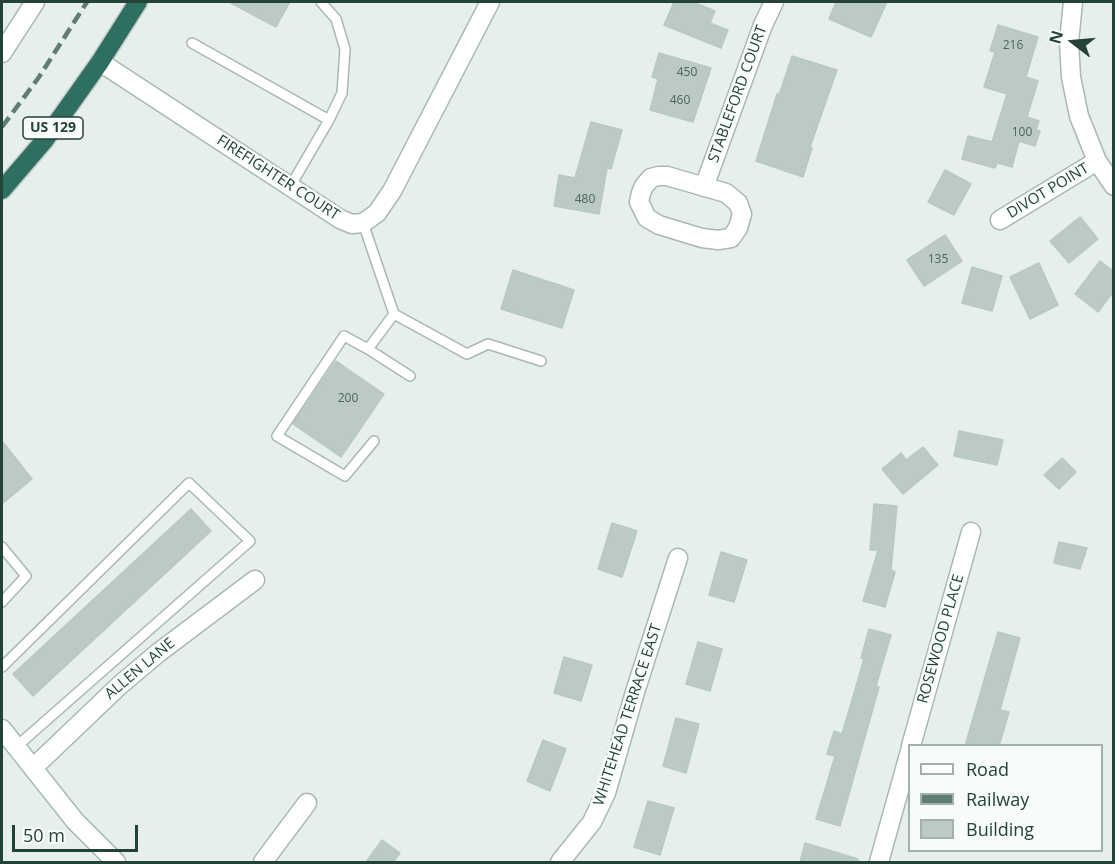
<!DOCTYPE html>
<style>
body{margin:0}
#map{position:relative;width:1115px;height:864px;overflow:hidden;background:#e6efeb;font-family:"Open Sans",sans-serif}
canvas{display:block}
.frame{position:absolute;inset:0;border:3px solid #24423a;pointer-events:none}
.legend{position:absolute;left:908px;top:744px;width:195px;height:108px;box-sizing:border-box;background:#f7fbf9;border:2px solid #a3b1ad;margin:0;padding:8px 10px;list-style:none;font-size:18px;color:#24423a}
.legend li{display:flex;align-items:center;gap:12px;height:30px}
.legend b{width:30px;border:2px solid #a3b1ad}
.north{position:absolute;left:1043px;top:12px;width:60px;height:60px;-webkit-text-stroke:4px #f7fbf9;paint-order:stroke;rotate:286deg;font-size:16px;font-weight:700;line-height:24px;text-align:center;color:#24423a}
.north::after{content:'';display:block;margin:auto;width:21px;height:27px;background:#24423a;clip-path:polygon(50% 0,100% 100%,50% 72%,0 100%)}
.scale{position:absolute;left:12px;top:825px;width:126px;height:27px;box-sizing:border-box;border:3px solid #24423a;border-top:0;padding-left:8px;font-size:18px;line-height:21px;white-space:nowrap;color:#24423a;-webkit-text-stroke:4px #f7fbf9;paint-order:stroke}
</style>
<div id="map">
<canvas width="1115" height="864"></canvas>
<div class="frame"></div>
<ul class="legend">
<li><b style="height:8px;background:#fff"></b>Road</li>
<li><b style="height:8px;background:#5f7d75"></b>Railway</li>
<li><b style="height:16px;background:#bbcac4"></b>Building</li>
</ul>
<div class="north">N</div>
<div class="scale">50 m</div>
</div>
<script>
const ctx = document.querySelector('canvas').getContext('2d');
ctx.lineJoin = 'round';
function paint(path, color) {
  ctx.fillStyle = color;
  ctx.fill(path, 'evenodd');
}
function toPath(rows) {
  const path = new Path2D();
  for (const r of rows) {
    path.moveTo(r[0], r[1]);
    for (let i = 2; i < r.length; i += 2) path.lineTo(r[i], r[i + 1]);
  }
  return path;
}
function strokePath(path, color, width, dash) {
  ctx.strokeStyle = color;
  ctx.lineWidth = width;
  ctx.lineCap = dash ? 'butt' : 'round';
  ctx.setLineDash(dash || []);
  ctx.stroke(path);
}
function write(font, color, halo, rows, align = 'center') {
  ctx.font = font + ' "Open Sans",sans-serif';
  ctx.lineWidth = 5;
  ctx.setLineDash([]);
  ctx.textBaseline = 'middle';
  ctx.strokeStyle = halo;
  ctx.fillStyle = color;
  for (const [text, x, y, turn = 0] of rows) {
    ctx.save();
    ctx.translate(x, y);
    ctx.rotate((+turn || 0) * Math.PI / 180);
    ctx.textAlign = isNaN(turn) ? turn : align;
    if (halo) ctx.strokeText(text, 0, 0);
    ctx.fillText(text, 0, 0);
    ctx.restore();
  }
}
const building = toPath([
 [229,2,290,2,276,27,229,2],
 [674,2,693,2,715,11,710,23,728,30,721,48,664,25,674,2],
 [836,2,887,2,871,37,829,19,836,2],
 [998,25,1038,37,1026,77,1038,81,1027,117,1039,121,1036,130,1040,131,1035,146,1019,141,1012,167,997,163,995,168,962,159,968,136,992,142,1007,94,984,87,995,52,990,51,998,25],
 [659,53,711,68,693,122,650,110,658,79,652,77,659,53],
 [792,56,837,70,810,147,812,148,803,177,756,161,777,94,779,95,792,56],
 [591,122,622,130,611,169,607,168,599,214,554,206,559,175,575,178,591,122],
 [945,170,971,184,954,215,928,202,945,170],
 [1080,217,1098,239,1069,263,1050,241,1080,217],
 [945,235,962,261,924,286,907,260,945,235],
 [1100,261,1113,271,1113,292,1098,312,1075,294,1100,261],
 [1039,263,1058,305,1030,319,1010,277,1039,263],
 [972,267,1002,276,992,311,962,303,972,267],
 [513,270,574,290,562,328,501,309,513,270],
 [336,361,384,394,341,457,293,424,336,361],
 [959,431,1003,440,997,465,954,456,959,431],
 [2,441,32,479,2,504,2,441],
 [923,447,938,465,903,494,882,469,901,453,906,460,923,447],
 [1062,458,1076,472,1059,489,1044,475,1062,458],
 [874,504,897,506,891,570,895,572,885,607,863,601,878,550,870,550,874,504],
 [191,509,211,531,33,696,13,674,191,509],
 [612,523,637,531,622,577,598,569,612,523],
 [1059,542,1087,548,1080,569,1054,563,1059,542],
 [721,552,747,560,734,602,709,595,721,552],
 [869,629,891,635,876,686,879,687,840,826,816,819,835,756,827,754,834,731,842,734,864,659,861,658,869,629],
 [998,632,1020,638,1000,710,1009,712,999,746,965,746,998,632],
 [698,642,722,649,710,691,686,684,698,642],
 [564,657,592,665,581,701,554,693,564,657],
 [676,718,699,724,686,773,663,766,676,718],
 [543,740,566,749,550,791,527,781,543,740],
 [648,801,674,808,660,855,634,847,648,801],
 [382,840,400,853,393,862,366,862,382,840],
 [805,843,858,859,858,862,800,862,805,843]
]);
const lane = toPath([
 [321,2,336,19,345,49,342,93,329,120],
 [192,43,329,120,290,187],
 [363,223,394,314,467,354,488,344,541,361],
 [368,349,410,376],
 [374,441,345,476,277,436,344,336,368,349,394,314],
 [2,547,26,576,2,602],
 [2,667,189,483,250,541,16,747]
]);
const street = toPath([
 [1073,2,1069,42,1071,77,1079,116,1097,161,1114,186],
 [2,53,35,2],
 [100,62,340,219,352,224,363,223,377,213,392,191,490,2],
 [658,176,667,176,726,193,738,203,742,214,738,228,731,238,718,240,702,238,659,225,647,218,639,202,641,193,644,186,651,178,658,176],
 [704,187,763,25,774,2],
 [1000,220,1097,161],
 [911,746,971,532],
 [33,768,120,685,158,653,255,580],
 [263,862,307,803],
 [560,862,592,822,606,793,635,692,678,558],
 [879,862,910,751]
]);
const secondary = toPath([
 [2,729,75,821,116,862]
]);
const highway = toPath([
 [2,190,44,141,100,62,138,2]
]);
const rail = toPath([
 [2,127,39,77,87,2]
]);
const numberNames = [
 ["216",1013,46],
 ["450",687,73],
 ["460",680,101],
 ["100",1022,133],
 ["480",585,200],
 ["135",938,260],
 ["200",348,399]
];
const shields = [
 [53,128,60]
];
const shieldNames = [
 ["US 129",53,128]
];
const streetNames = [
 ["STABLEFORD COURT",738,94,-70],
 ["FIREFIGHTER COURT",278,178,33],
 ["DIVOT POINT",1048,191,-31],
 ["ROSEWOOD PLACE",941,639,-74],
 ["ALLEN LANE",140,669,-40],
 ["WHITEHEAD TERRACE EAST",628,715,-72]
];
paint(building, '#bbcac4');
strokePath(building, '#b8c9c2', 1.5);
strokePath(lane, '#a8b8b2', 12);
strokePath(street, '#a8b8b2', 21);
strokePath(secondary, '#a4bbb3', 21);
strokePath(highway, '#c2cac8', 21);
strokePath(lane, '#fff', 9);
strokePath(street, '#fff', 18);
strokePath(secondary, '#fff', 18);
strokePath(highway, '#2f6f62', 18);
strokePath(rail, '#5f7d75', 4.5, [12, 6]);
write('12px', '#4a645c', null, numberNames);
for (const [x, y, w] of shields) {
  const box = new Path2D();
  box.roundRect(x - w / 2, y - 11, w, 22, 4.5);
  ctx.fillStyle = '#f7fbf9';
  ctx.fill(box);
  strokePath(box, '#24423a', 1.5);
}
write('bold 14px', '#24423a', null, shieldNames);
write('15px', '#24423a', '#f7fbf9', streetNames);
</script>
